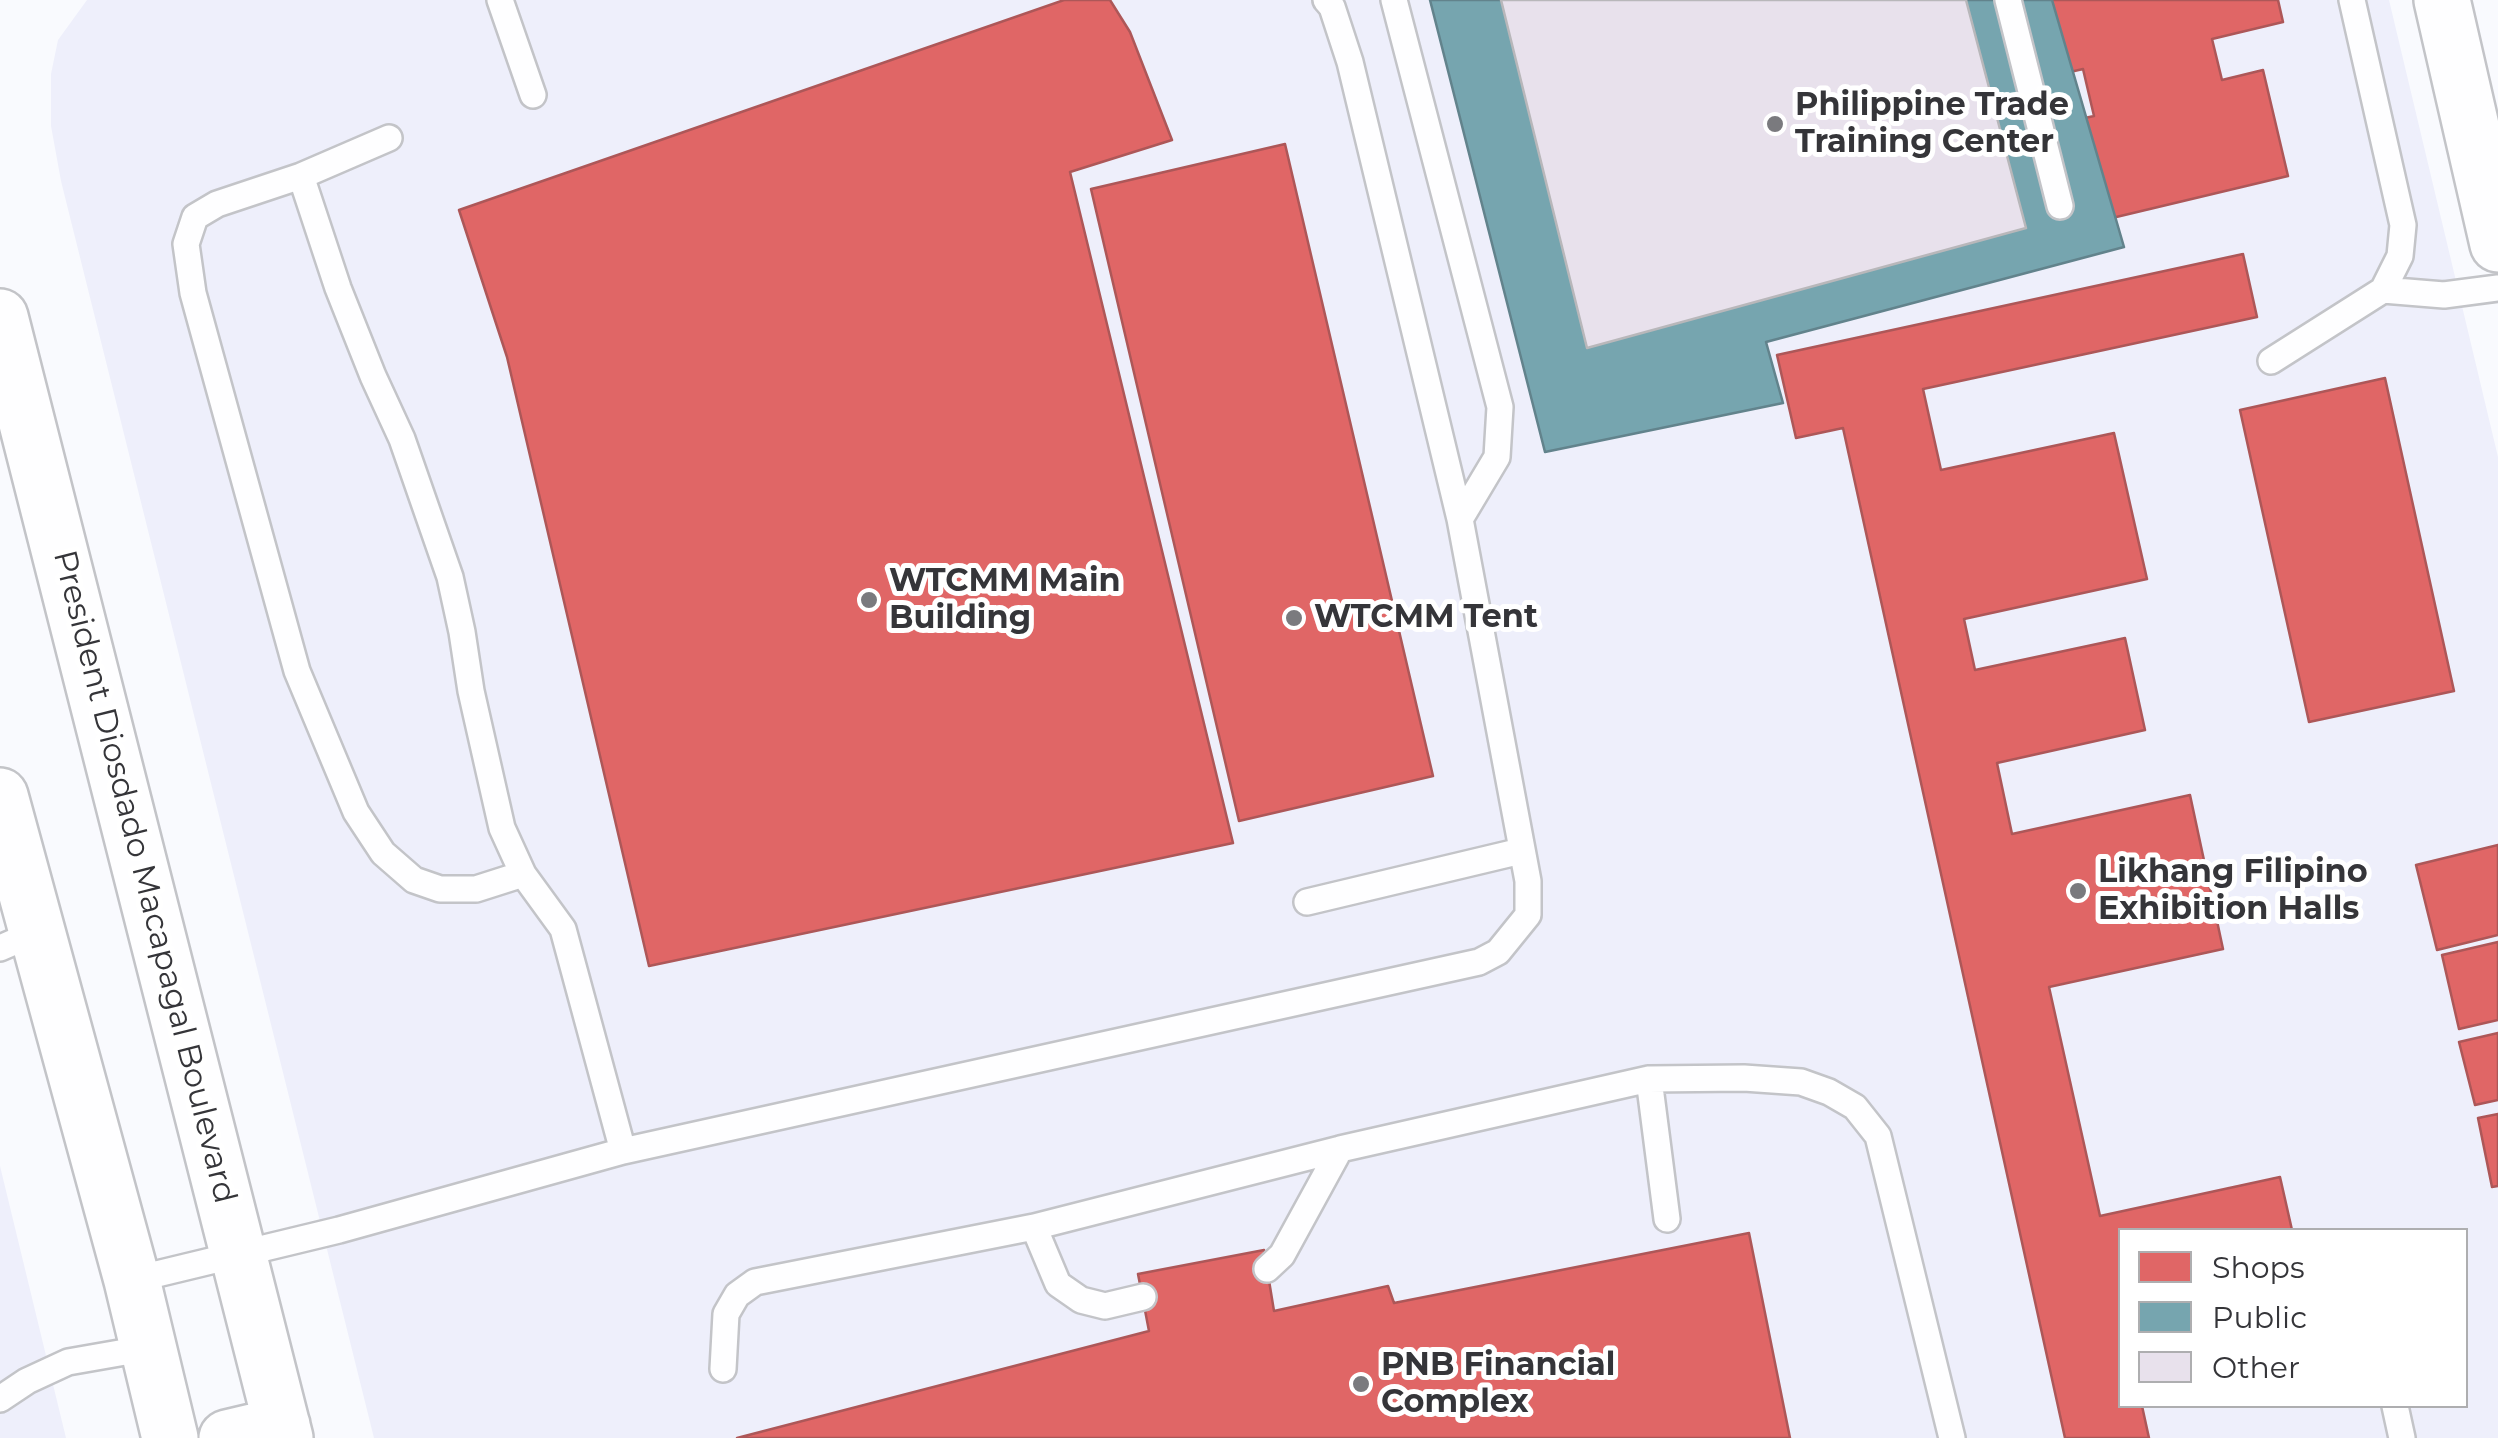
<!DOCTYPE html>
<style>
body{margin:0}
#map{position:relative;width:2498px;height:1438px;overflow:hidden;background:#f9fafe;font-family:Montserrat,sans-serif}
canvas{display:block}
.legend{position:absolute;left:2118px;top:1228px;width:350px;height:180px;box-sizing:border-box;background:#fff;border:2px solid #aeaeb0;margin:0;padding:12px 18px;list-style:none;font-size:30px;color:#353539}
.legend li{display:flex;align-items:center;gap:20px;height:50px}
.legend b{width:50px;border:2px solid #aeaeb0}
</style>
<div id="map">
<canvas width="2498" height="1438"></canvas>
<ul class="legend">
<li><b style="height:28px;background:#e06666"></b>Shops</li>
<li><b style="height:28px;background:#76a5af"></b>Public</li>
<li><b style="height:28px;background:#e8e1ec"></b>Other</li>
</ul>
</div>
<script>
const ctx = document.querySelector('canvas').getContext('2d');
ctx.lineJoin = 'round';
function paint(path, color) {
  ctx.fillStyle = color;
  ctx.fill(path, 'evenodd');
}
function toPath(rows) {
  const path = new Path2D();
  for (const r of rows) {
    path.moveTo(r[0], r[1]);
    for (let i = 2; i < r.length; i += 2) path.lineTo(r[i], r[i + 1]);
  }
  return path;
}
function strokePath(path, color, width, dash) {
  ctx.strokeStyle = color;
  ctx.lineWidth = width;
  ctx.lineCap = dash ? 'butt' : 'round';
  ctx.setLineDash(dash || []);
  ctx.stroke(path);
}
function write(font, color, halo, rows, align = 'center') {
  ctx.font = font + ' Montserrat,sans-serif';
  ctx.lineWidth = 10;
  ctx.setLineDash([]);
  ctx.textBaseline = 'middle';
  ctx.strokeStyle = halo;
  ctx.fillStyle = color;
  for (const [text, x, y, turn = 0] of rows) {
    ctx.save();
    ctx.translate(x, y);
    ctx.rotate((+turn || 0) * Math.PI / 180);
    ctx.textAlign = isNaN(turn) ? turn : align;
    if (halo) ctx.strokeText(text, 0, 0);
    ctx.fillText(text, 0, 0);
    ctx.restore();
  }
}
const built = toPath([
 [87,0,1430,0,1546,452,1782,403,1766,342,2124,247,2052,0,2389,0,2498,457,2498,1438,374,1438,61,181,51,126,51,74,58,40],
 [2120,1230,2466,1230,2466,1406,2120,1406],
 [0,1166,66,1438,0,1438]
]);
const shops = toPath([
 [1064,0,1110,0,1130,32,1172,140,1070,172,1233,843,649,966,507,357,459,210,1064,0],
 [2034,0,2278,0,2283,22,2212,39,2222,80,2263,70,2288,176,2087,224,2062,123,2094,116,2083,69,2053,76,2034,0],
 [1285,144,1433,776,1239,821,1091,189,1285,144],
 [2243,254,2257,317,1923,389,1941,470,2114,433,2147,579,1964,619,1975,670,2125,638,2145,730,1997,763,2012,834,2190,795,2223,949,2049,987,2100,1216,2280,1177,2292,1230,2120,1230,2120,1406,2142,1406,2149,1438,2065,1438,1843,428,1796,438,1777,355,2243,254],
 [2385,378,2454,691,2309,722,2240,410,2385,378],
 [2498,845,2498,935,2437,950,2416,865,2498,845],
 [2498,942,2498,1020,2459,1029,2442,955,2498,942],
 [2498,1033,2498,1100,2475,1105,2459,1042,2498,1033],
 [2498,1114,2498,1186,2492,1187,2478,1118,2498,1114],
 [1749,1233,1790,1438,737,1438,1149,1331,1138,1274,1264,1250,1274,1311,1388,1286,1394,1303,1749,1233]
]);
const public = toPath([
 [1430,0,2052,0,2124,247,1766,342,1783,403,1545,452,1430,0]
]);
const building = toPath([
 [1501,0,1966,0,2026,228,1587,348,1501,0]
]);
const service = toPath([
 [500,0,533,95],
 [1394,0,1500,407,1497,457,1460,519],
 [2008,0,2060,206],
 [389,138,301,176,217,204,195,217,186,244,193,293,297,671,356,812,383,853,414,880,440,889,476,889,523,874],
 [301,176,338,288,373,376,402,439,450,577,462,632,471,691,502,828,523,874,563,929,623,1151],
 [2383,290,2444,295,2498,288],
 [2271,361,2383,290,2400,256,2403,225,2352,0],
 [1307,902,1521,851],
 [0,948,37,932],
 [1649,1079,1667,1219],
 [1034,1227,1058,1284,1081,1300,1105,1306,1143,1297],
 [1267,1269,1282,1255,1340,1149],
 [132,1280,339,1230,623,1151,1479,962,1498,952,1528,915,1528,881,1460,519,1350,62,1332,7,1326,0],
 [723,1369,726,1314,737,1295,755,1282,1034,1227,1340,1149,1649,1079,1744,1078,1801,1082,1829,1092,1855,1107,1878,1136,1952,1438],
 [0,1399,27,1381,68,1362,148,1348],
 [2395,1406,2402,1438]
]);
const secondary = toPath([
 [0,317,285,1438],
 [0,796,132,1280,170,1438],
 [227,1438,282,1425]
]);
const primary = toPath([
 [2442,0,2498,244]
]);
const markers = [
 [1775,124,10,"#7a7a7e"],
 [869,600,10,"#7a7a7e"],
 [1294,618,10,"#7a7a7e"],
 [2078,891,10,"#7a7a7e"],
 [1361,1384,10,"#7a7a7e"]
];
const poiNames = [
 ["Philippine Trade",1795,106],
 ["Training Center",1795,143],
 ["WTCMM Main",889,582],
 ["Building",889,619],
 ["WTCMM Tent",1314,618],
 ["Likhang Filipino",2098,873],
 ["Exhibition Halls",2098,910],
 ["PNB Financial",1381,1366],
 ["Complex",1381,1403]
];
const streetNames = [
 ["President Diosdado Macapagal Boulevard",144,877,76]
];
paint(built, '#eeeffb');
paint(shops, '#e06666');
strokePath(shops, '#ad5758', 2.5);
paint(public, '#76a5af');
strokePath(public, '#62838c', 2.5);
paint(building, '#e8e1ec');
strokePath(building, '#b8b7ba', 2.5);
strokePath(service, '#c3c4c8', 30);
strokePath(secondary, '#c3c4c8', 60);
strokePath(primary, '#c3c4c8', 60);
strokePath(service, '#fefeff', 25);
strokePath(secondary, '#fefeff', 55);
strokePath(primary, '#fefeff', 55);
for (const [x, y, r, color] of markers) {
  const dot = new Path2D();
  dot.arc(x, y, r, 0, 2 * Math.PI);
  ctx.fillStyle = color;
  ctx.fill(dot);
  strokePath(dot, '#fff', 4);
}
write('bold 32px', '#353539', '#fff', poiNames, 'left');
write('32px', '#353539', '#fff', streetNames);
</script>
